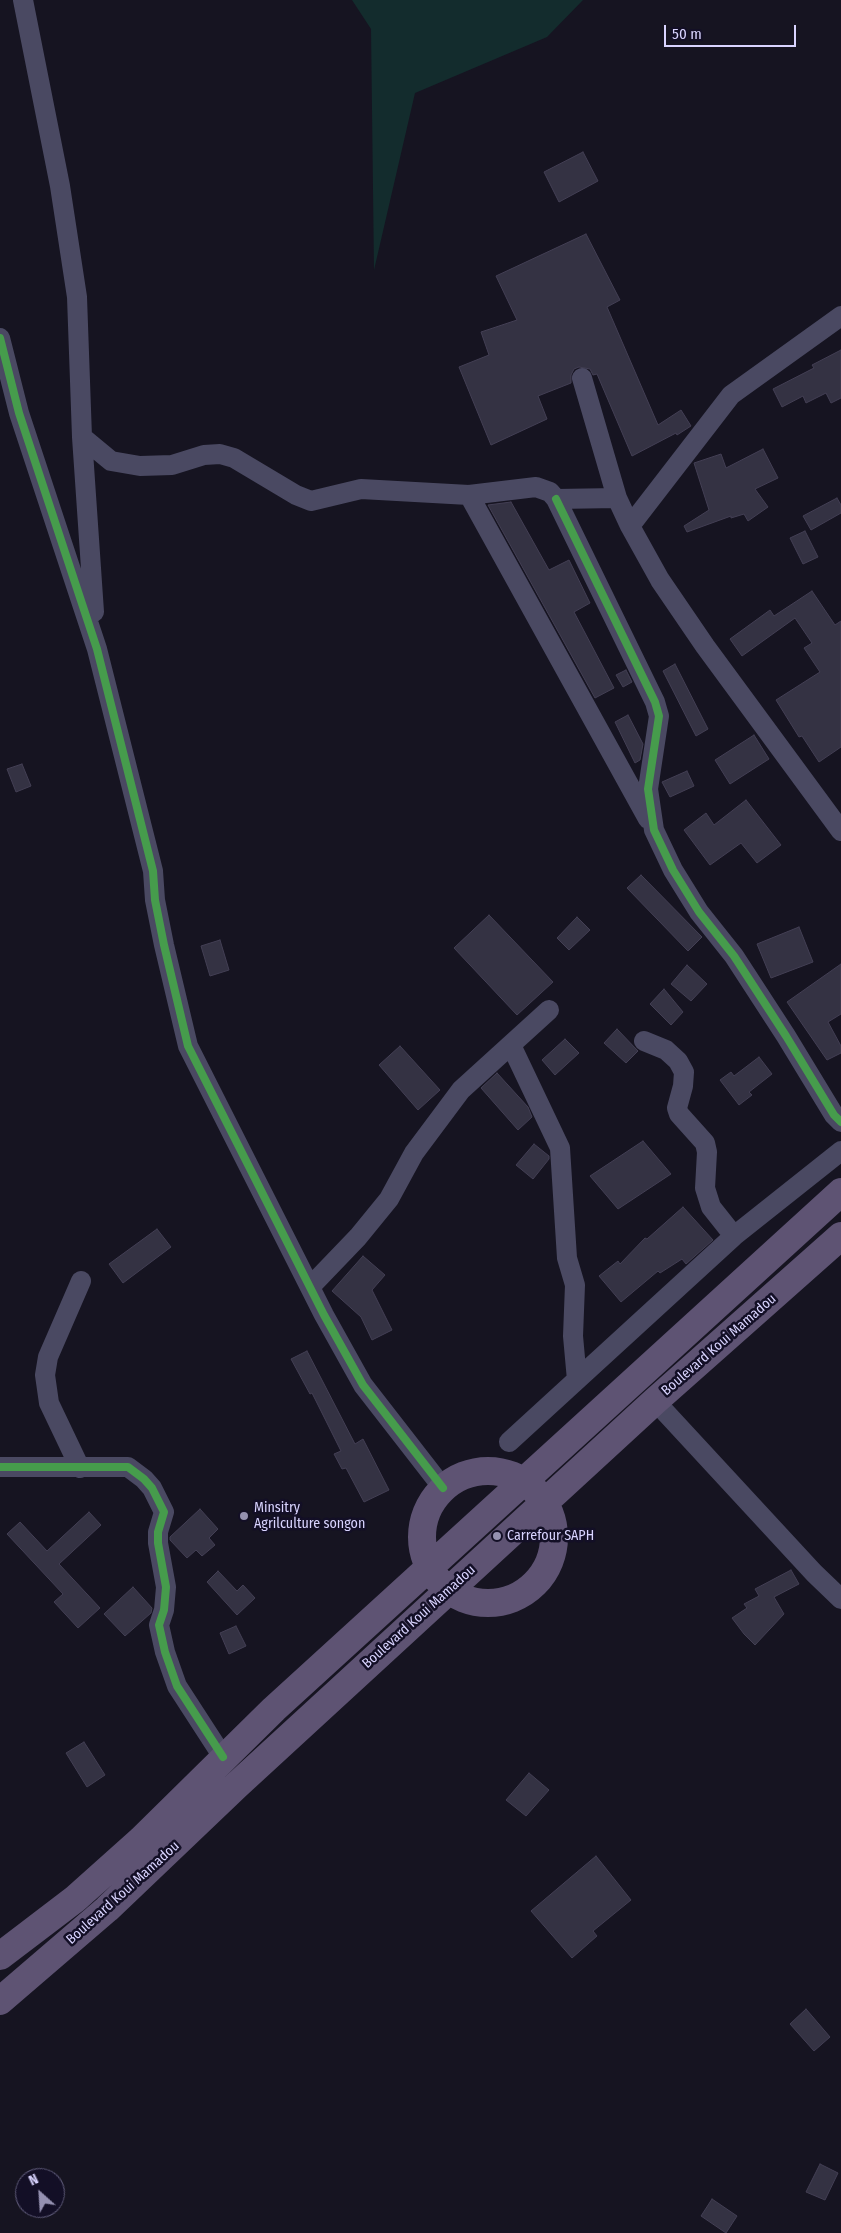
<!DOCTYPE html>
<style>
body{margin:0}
#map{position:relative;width:841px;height:2233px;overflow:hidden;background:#161421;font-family:"Fira Sans Condensed",sans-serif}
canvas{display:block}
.north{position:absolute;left:15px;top:2168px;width:50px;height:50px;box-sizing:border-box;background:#130f26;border:1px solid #625e7d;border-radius:50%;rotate:334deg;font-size:14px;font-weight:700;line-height:20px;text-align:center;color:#d9d4ff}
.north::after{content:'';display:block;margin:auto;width:18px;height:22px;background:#9591b1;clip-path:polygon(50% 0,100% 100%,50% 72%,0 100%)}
.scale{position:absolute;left:664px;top:25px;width:132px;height:22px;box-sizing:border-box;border:2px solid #d9d4ff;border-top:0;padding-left:6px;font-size:15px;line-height:18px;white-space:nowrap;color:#d9d4ff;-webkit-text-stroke:4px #130f26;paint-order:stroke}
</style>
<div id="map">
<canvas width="841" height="2233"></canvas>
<div class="north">N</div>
<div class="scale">50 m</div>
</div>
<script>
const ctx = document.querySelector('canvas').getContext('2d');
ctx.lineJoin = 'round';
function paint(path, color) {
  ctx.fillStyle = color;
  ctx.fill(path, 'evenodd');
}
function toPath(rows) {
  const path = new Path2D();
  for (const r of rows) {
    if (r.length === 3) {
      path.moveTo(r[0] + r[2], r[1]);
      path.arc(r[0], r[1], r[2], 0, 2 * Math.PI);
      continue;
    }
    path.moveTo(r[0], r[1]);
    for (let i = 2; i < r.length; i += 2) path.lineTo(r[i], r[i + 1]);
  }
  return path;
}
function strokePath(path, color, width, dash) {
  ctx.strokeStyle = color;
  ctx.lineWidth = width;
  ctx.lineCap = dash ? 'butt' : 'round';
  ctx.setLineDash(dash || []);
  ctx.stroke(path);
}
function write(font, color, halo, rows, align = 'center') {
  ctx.font = font + ' "Fira Sans Condensed",sans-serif';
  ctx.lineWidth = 5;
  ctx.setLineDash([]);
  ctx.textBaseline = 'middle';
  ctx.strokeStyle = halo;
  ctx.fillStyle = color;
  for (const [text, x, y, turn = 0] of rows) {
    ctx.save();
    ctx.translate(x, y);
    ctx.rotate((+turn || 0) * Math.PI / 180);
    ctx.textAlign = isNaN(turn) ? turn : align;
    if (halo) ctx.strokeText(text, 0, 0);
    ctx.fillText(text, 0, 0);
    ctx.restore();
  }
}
const green = toPath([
 [352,0,583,0,547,37,415,93,374,270,371,29]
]);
const building = toPath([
 [583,152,598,181,559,202,544,172,583,152],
 [586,234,620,300,607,307,658,425,681,410,691,426,677,435,676,433,632,456,597,374,593,375,590,369,579,367,574,369,571,375,571,383,538,396,547,419,491,445,459,367,489,355,481,332,517,320,496,276,586,234],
 [841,350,841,398,831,403,826,393,806,403,803,396,782,407,773,389,814,368,812,365,841,350],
 [763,449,778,478,755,489,768,507,748,521,744,514,731,518,731,516,687,532,684,526,709,510,694,463,721,454,726,468,763,449],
 [837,498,841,505,841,513,811,530,803,516,837,498],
 [511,502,549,570,569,560,590,603,574,612,614,688,595,698,488,505,511,502],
 [805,531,818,557,803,564,790,538,805,531],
 [812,591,835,625,841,621,841,747,819,762,802,736,799,737,776,700,820,672,804,648,812,643,795,618,742,656,730,639,770,610,774,616,812,591],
 [675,664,708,729,696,736,663,671,675,664],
 [626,670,632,682,623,687,616,675,626,670],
 [628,715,643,744,640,760,635,763,615,722,628,715],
 [754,735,769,759,730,784,715,760,754,735],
 [22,764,31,786,16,792,7,769,22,764],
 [687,771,694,786,670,797,662,782,687,771],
 [746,800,781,845,757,863,741,843,710,865,684,830,706,813,714,825,746,800],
 [641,875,702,937,688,951,627,888,641,875],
 [489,915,553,982,517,1015,454,948,489,915],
 [577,917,590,930,569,950,557,938,577,917],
 [799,927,813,962,771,978,757,944,799,927],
 [220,940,229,970,210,976,201,946,220,940],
 [841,964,841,1014,828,1022,841,1046,841,1053,827,1060,787,1002,841,964],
 [687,965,707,984,691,1001,671,984,687,965],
 [664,989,683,1012,671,1025,650,1004,664,989],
 [617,1029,638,1051,626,1063,604,1043,617,1029],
 [565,1039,579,1053,555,1075,542,1060,565,1039],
 [400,1046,440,1090,418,1110,379,1065,400,1046],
 [759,1057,772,1074,749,1092,752,1095,739,1105,720,1080,731,1072,734,1076,759,1057],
 [497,1073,528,1107,532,1117,518,1130,481,1088,497,1073],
 [643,1141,671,1174,618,1209,590,1176,643,1141],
 [534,1144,549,1156,549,1159,533,1179,516,1165,534,1144],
 [683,1207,713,1240,686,1264,682,1259,660,1273,658,1271,621,1302,599,1276,618,1261,620,1264,645,1238,647,1239,683,1207],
 [157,1229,171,1247,123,1283,109,1264,157,1229],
 [363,1256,385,1275,372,1290,392,1330,372,1340,361,1317,332,1291,363,1256],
 [307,1351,355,1444,363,1439,389,1490,364,1502,346,1468,342,1469,334,1454,341,1451,312,1393,310,1394,291,1359,307,1351],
 [200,1509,218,1529,209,1538,215,1545,202,1556,196,1550,187,1558,170,1540,170,1537,200,1509],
 [89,1512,101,1525,59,1564,100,1608,78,1628,54,1602,63,1594,7,1534,20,1522,47,1551,89,1512],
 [791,1570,799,1584,774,1597,784,1614,755,1645,744,1634,732,1618,747,1608,744,1604,759,1596,755,1589,791,1570],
 [218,1571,237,1591,243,1585,255,1598,237,1615,207,1582,218,1571],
 [133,1587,152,1608,151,1613,125,1636,104,1614,133,1587],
 [236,1626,246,1646,229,1654,220,1633,236,1626],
 [84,1742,105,1775,87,1787,66,1753,84,1742],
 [529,1773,549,1790,526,1816,506,1800,529,1773],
 [596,1856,631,1900,593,1931,597,1936,572,1958,531,1911,596,1856],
 [806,2009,830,2037,814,2051,790,2024,806,2009],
 [820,2164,838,2173,825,2200,806,2192,820,2164],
 [712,2199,737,2216,726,2233,701,2216,712,2199]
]);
const street = toPath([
 [23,0,60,186,77,297,82,437,94,612],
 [0,338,19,413,97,649,153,871,155,900,164,945,188,1046,324,1315,363,1385,443,1488],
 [582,378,617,498,630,526,660,580,705,646,841,831],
 [82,437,111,461,140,466,172,465,204,455,220,454,234,458,296,495,311,501,361,489,469,495,536,487,550,492,556,499,617,498],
 [469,495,648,819],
 [556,499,655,702,659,716,648,789,654,830,673,870,699,912,734,956,786,1036,834,1115,841,1122],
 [630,526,731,395,841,316],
 [644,1041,666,1050,678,1061,684,1072,683,1086,677,1108,679,1114,705,1143,707,1152,705,1188,711,1207,734,1236],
 [511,1045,560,1148,567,1258,575,1285,573,1336,577,1380],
 [310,1287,358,1237,389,1199,414,1153,461,1090,549,1010],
 [655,1401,814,1573,841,1599],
 [509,1442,734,1236,841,1151],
 [0,1467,128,1467,144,1479,152,1488,164,1512,158,1532,158,1543,166,1587,164,1610,159,1625,165,1652,177,1686,223,1757],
 [80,1468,49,1403,45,1375,48,1357,81,1281]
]);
const primary = toPath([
 [488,1537,66],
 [0,1956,75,1899,141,1840,274,1709,841,1192],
 [0,2001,107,1909,237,1785,655,1401,841,1236]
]);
const cycleway = toPath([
 [0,338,19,413,97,649,153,871,155,900,164,945,188,1046,324,1315,363,1385,443,1488],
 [556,499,655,702,659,716,648,789,654,830,673,870,699,912,734,956,786,1036,834,1115,841,1122],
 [0,1467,128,1467,144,1479,152,1488,164,1512,158,1532,158,1543,166,1587,164,1610,159,1625,165,1652,177,1686,223,1757]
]);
const markers = [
 [244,1516,5,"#9591b1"],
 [497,1536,5,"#9591b1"]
];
const streetNames = [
 ["Boulevard Koui Mamadou",719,1345,-41],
 ["Boulevard Koui Mamadou",419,1617,-42],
 ["Boulevard Koui Mamadou",123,1893,-42]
];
const poiNames = [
 ["Minsitry",254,1508],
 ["Agrilculture songon",254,1524],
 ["Carrefour SAPH",507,1536]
];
paint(green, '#132c2d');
paint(building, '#343243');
strokePath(building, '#433f54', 1);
strokePath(street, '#4a4962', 20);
strokePath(primary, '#5e5373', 28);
strokePath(cycleway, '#469c4c', 8);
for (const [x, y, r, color] of markers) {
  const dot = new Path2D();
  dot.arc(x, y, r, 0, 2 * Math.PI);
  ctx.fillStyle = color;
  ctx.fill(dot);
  strokePath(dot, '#130f26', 2);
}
write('14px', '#d9d4ff', '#130f26', streetNames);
write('14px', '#d9d4ff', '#130f26', poiNames, 'left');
</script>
